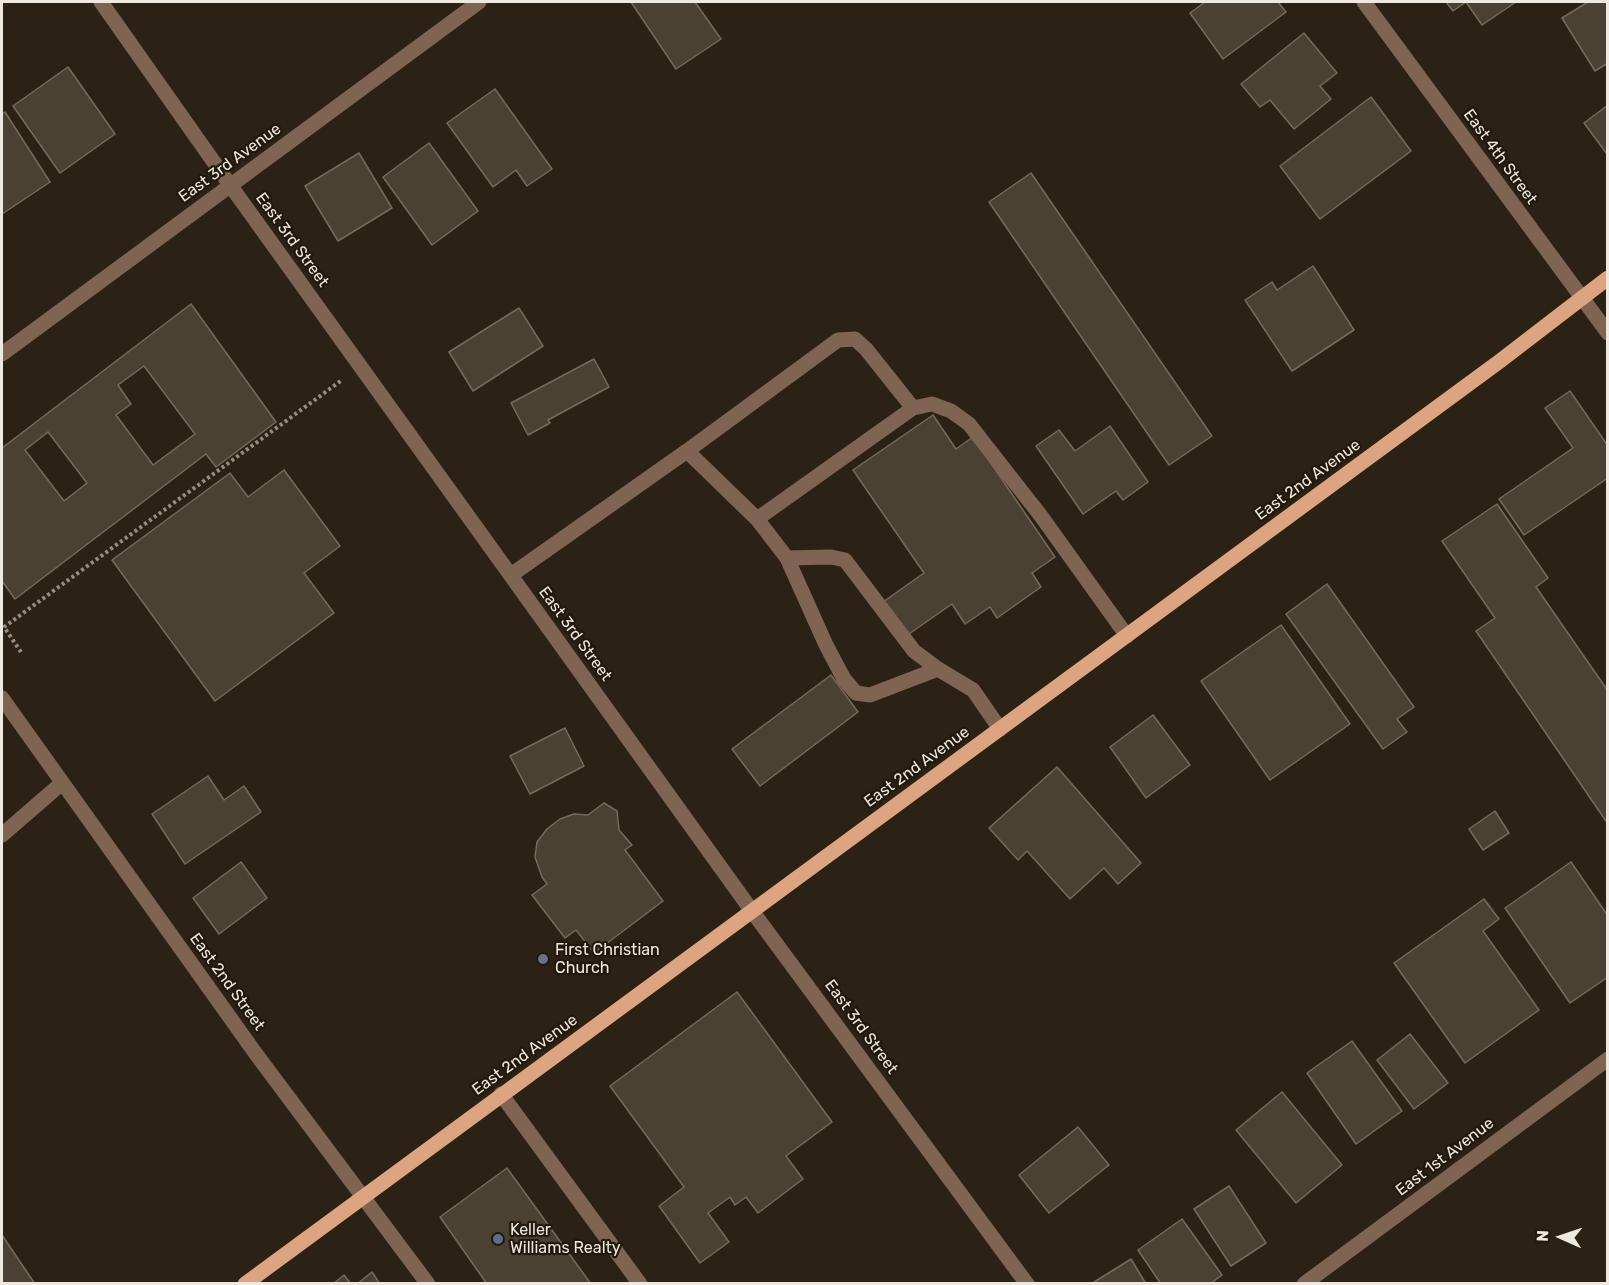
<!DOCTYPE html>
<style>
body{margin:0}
#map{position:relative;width:1609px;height:1285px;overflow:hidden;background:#2b2215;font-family:Rubik,sans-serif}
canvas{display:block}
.frame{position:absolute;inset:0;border:3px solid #eee8df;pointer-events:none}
.north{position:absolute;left:1531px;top:1207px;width:60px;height:60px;-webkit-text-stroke:4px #22190c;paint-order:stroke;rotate:273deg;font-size:16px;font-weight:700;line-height:24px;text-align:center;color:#eee8df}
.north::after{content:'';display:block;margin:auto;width:21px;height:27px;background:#eee8df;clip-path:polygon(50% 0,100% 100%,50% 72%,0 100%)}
</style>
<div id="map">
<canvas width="1609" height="1285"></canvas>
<div class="frame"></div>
<div class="north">N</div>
</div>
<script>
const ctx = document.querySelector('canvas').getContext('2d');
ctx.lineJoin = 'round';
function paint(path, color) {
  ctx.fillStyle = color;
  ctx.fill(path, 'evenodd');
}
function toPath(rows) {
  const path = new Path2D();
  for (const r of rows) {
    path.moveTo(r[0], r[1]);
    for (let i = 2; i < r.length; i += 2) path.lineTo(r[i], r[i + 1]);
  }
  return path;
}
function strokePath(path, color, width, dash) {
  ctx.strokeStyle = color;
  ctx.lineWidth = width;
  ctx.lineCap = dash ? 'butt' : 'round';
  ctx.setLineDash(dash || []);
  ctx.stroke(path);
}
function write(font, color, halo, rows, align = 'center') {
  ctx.font = font + ' Rubik,sans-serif';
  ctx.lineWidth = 4.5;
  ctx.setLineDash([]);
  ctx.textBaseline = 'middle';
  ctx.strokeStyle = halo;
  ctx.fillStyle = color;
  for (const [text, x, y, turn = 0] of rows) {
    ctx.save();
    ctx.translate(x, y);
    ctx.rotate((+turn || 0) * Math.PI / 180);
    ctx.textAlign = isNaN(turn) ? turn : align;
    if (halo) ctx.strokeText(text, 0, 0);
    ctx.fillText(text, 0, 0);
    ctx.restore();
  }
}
const building = toPath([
 [631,2,695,2,721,39,676,69,631,2],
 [1205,2,1278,2,1286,12,1223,59,1190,13,1205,2],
 [1446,2,1516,2,1482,25,1466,2,1453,11,1446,2],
 [1588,2,1608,2,1608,63,1595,71,1562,18,1588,2],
 [1304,33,1337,73,1320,86,1331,99,1294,129,1270,100,1260,107,1241,84,1304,33],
 [68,67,115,134,60,173,13,106,68,67],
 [495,89,552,169,527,186,516,170,493,187,447,123,495,89],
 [1371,97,1411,151,1320,219,1280,166,1371,97],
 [1608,105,1608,154,1607,154,1584,123,1608,105],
 [5,112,50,182,2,214,2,114,5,112],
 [429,143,478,211,432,245,383,177,429,143],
 [359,153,392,208,338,241,305,186,359,153],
 [1031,173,1212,436,1169,465,989,202,1031,173],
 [1313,266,1354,330,1292,371,1245,300,1272,282,1277,290,1313,266],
 [191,304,276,422,216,467,206,454,15,599,2,581,2,448,191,304],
 [144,366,195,434,153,465,116,415,131,404,118,385,144,366],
 [48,432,87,483,64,501,25,450,48,432],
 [519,308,543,346,473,391,449,352,519,308],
 [594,359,609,387,548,420,550,423,528,435,511,403,594,359],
 [1570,391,1608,446,1608,478,1524,535,1499,499,1573,448,1545,408,1570,391],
 [933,415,956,449,973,437,1055,557,1032,573,1041,587,997,618,990,607,965,624,952,604,906,636,883,602,924,573,853,470,933,415],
 [1110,426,1148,482,1123,500,1116,491,1083,514,1036,446,1059,430,1075,451,1110,426],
 [284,470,340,546,304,573,334,613,215,701,112,560,230,473,248,497,284,470],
 [1497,504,1548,578,1536,587,1608,691,1608,824,1476,631,1495,618,1442,541,1497,504],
 [1327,584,1414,707,1397,719,1407,732,1383,749,1286,614,1327,584],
 [1281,625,1350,724,1270,780,1201,681,1281,625],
 [831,675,858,712,760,786,732,749,831,675],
 [1153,715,1190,765,1146,798,1110,747,1153,715],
 [565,728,584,766,530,794,510,756,565,728],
 [1057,767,1141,863,1118,884,1104,868,1070,899,1027,851,1018,860,989,828,1057,767],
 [208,776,224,800,244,786,261,812,185,864,152,814,208,776],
 [604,803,617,811,619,830,632,845,625,850,663,901,594,953,576,930,565,938,532,895,547,884,542,877,535,857,537,842,547,829,560,819,574,814,588,815,604,803],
 [1495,811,1509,833,1483,850,1469,829,1495,811],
 [241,862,267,898,219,934,193,898,241,862],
 [1571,862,1608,916,1608,977,1570,1003,1505,908,1571,862],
 [1484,899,1499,919,1483,931,1539,1010,1465,1063,1394,963,1484,899],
 [737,992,832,1122,786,1156,803,1179,758,1213,746,1197,735,1205,730,1197,708,1213,729,1242,700,1263,659,1206,684,1187,610,1086,737,992],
 [1410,1034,1448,1083,1414,1109,1377,1060,1410,1034],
 [1352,1041,1402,1111,1356,1144,1307,1073,1352,1041],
 [1282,1092,1342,1165,1296,1203,1236,1130,1282,1092],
 [1078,1127,1109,1165,1049,1213,1019,1175,1078,1127],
 [507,1168,591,1284,487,1284,440,1217,507,1168],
 [1229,1186,1266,1243,1231,1266,1194,1209,1229,1186],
 [1182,1219,1222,1275,1210,1284,1161,1284,1138,1250,1182,1219],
 [2,1235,35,1284,2,1284,2,1235],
 [1131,1259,1146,1284,1091,1284,1131,1259],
 [372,1272,380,1284,357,1284,372,1272],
 [344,1275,351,1284,333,1284,344,1275]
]);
const path = toPath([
 [21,652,4,627,342,380]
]);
const minor = toPath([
 [101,2,230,185,752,911,1027,1284],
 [1364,2,1608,333],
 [2,354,479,2],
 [687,451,838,340,855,339,866,349,913,408],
 [757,519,787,558,831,557,845,560,914,651,938,669,973,690,1000,729],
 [787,558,826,645,844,679,856,693,870,695,938,669],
 [511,575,687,451,757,519,913,408,932,404,951,411,969,424,1041,516,1127,636],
 [2,698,256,1054,428,1284],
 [2,835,62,783],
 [501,1094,640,1284],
 [1304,1284,1608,1059]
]);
const major = toPath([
 [245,1284,1500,361,1608,278]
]);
const markers = [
 [543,959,6,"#6b7280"],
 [498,1239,6,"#5c6f8a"]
];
const streetNames = [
 ["East 4th Street",1500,157,54],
 ["East 3rd Avenue",230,163,-36],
 ["East 3rd Street",292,240,54],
 ["East 2nd Avenue",1308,480,-36],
 ["East 3rd Street",575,634,54],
 ["East 2nd Avenue",917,767,-36],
 ["East 2nd Street",227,982,54],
 ["East 3rd Street",861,1027,54],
 ["East 2nd Avenue",525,1055,-36],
 ["East 1st Avenue",1445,1157,-37]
];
const poiNames = [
 ["First Christian",555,950],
 ["Church",555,968],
 ["Keller",510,1230],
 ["Williams Realty",510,1248]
];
paint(building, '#4b4133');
strokePath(building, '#756b5b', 1.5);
strokePath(path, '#958d83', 4, [3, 3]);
strokePath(minor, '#7f6453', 15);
strokePath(major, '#dca480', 15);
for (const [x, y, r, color] of markers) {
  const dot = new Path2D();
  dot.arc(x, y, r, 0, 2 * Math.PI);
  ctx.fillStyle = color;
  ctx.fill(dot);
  strokePath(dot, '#22190c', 2);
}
write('16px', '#eee8df', '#22190c', streetNames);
write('16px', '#eee8df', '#22190c', poiNames, 'left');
</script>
